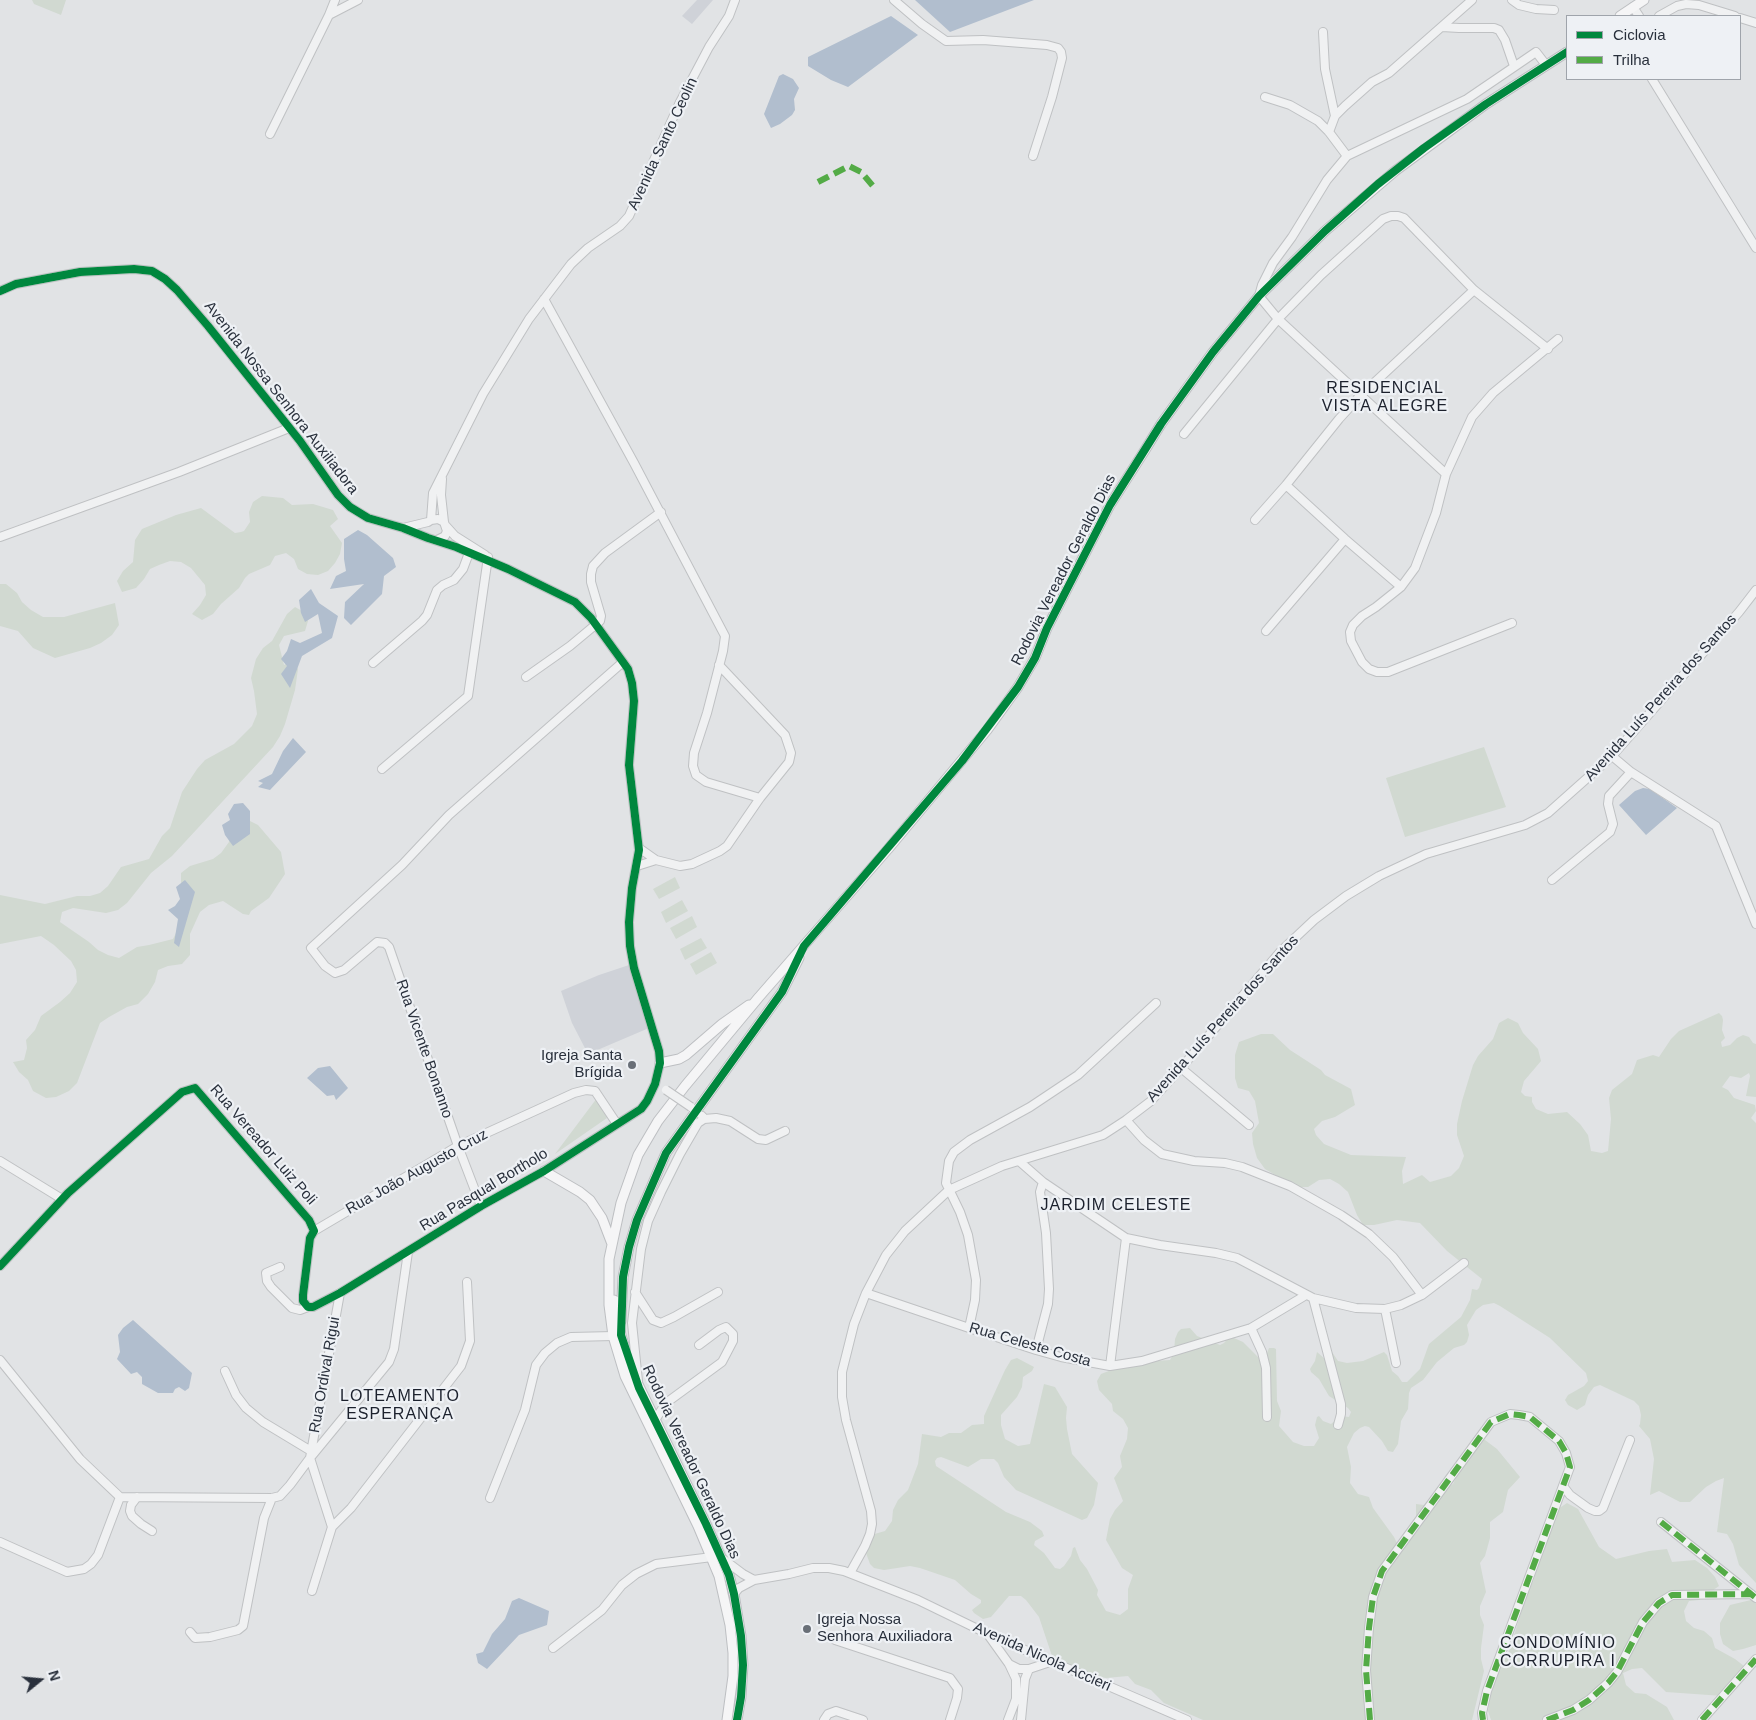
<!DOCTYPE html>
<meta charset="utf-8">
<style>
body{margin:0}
#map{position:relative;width:1756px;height:1720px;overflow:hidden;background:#e1e3e5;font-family:Arial,sans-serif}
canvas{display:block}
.legend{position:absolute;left:1566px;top:15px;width:175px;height:65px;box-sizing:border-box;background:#eef1f5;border:1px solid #9fa4ab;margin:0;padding:6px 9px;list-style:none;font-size:15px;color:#29303c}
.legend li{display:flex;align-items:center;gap:10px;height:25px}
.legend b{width:25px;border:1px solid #9fa4ab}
.north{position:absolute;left:15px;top:1655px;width:50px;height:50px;-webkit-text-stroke:4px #eef1f5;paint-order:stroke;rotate:73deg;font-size:14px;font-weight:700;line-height:20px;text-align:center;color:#29303c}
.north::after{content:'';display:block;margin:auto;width:18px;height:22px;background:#29303c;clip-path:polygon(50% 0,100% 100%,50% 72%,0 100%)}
</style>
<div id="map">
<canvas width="1756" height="1720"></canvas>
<ul class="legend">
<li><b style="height:6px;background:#00873e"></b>Ciclovia</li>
<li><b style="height:6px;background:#53ab46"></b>Trilha</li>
</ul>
<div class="north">N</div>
</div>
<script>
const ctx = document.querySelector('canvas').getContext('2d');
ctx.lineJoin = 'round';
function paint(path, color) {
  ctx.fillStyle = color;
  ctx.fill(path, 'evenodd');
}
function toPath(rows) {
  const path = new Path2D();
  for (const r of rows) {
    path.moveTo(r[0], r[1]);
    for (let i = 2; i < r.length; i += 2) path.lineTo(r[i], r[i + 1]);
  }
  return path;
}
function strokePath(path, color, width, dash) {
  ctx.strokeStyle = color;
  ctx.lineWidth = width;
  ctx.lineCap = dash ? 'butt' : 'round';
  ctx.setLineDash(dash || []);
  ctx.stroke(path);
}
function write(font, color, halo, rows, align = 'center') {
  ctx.font = font + ' Arial,sans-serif';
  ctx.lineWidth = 4.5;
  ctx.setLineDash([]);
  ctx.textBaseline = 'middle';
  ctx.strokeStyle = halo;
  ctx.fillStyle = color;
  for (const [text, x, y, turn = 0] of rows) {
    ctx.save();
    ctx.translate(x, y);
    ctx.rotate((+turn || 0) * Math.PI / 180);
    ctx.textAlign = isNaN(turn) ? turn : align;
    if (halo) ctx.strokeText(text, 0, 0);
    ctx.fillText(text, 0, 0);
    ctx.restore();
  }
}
const built = toPath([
 [697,0,713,0,692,24,682,16],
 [629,965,649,1028,588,1054,572,1023,561,991,599,975]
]);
const green = toPath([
 [32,0,66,0,61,15,34,4],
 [262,496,283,498,292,505,313,504,333,510,338,519,330,526,342,543,340,554,335,563,328,571,318,575,307,574,298,569,294,559,286,553,275,556,270,565,249,574,245,578,239,588,221,604,213,614,202,620,192,614,200,605,206,595,205,585,191,568,181,562,170,561,159,565,150,569,144,579,136,588,122,592,117,581,123,571,133,562,135,540,142,529,176,515,201,508,235,533,241,532,244,531,250,522,249,512,253,502],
 [0,584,6,584,17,593,22,602,31,610,43,617,64,617,115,603,119,625,112,635,101,643,90,648,55,658,33,648,18,631,0,626],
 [295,607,304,612,308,621,305,631,284,636,279,645,284,665,293,660,298,669,295,690,285,724,280,736,273,747,172,856,151,873,127,903,118,910,106,913,73,908,62,912,60,922,89,942,98,950,108,955,119,958,137,947,149,945,173,939,178,929,181,917,181,873,190,866,213,859,221,853,229,842,228,832,248,820,258,825,281,852,285,874,269,898,251,911,249,915,243,914,223,901,209,905,200,912,190,934,190,955,182,964,168,966,158,970,155,982,148,994,138,1004,127,1007,109,1017,100,1023,77,1083,69,1091,56,1097,46,1098,33,1091,28,1080,19,1072,13,1062,24,1060,27,1048,26,1040,35,1030,41,1016,60,1002,70,993,77,982,76,970,71,961,54,945,41,936,0,944,0,895,45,904,77,896,90,896,100,893,108,886,121,867,149,859,162,836,170,828,182,792,197,769,205,760,234,744,252,726,257,714,254,691,251,678,256,659,263,648,272,641,287,614],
 [1484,747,1506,807,1405,837,1386,778],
 [675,877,680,888,659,899,653,889],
 [682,900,688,911,666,923,661,912],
 [692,916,697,927,676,939,670,928],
 [701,938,707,948,685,960,680,949],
 [711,952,717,963,696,975,690,964],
 [1719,1013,1722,1016,1723,1020,1722,1030,1725,1038,1721,1042,1722,1047,1730,1045,1737,1038,1743,1035,1749,1037,1753,1043,1756,1044,1756,1097,1746,1096,1750,1076,1749,1073,1741,1078,1730,1076,1722,1087,1728,1090,1734,1098,1755,1105,1756,1111,1751,1118,1756,1123,1756,1583,1739,1565,1733,1544,1727,1534,1717,1532,1724,1478,1716,1481,1706,1487,1690,1502,1680,1502,1659,1491,1650,1495,1654,1459,1650,1439,1639,1426,1640,1424,1641,1415,1639,1406,1634,1401,1600,1385,1594,1387,1588,1395,1585,1405,1577,1410,1568,1405,1565,1400,1568,1395,1584,1386,1588,1381,1586,1373,1550,1338,1500,1306,1494,1303,1483,1305,1476,1310,1467,1325,1469,1335,1467,1342,1464,1345,1454,1348,1437,1362,1423,1380,1411,1388,1409,1393,1408,1409,1401,1421,1398,1444,1393,1452,1388,1451,1382,1441,1369,1427,1365,1426,1360,1428,1354,1433,1347,1447,1351,1467,1350,1483,1358,1494,1369,1497,1373,1508,1394,1537,1397,1543,1411,1527,1416,1517,1416,1504,1424,1505,1433,1496,1453,1484,1466,1459,1481,1437,1497,1449,1520,1477,1508,1490,1503,1512,1490,1522,1490,1538,1485,1556,1480,1563,1486,1592,1480,1606,1480,1615,1484,1625,1481,1648,1481,1659,1484,1671,1472,1720,1203,1720,1164,1703,1151,1690,1135,1684,1128,1676,1106,1678,1075,1672,1054,1662,1039,1617,1026,1600,1021,1596,1009,1596,991,1617,983,1619,974,1613,972,1610,981,1603,981,1600,971,1594,955,1580,920,1568,910,1566,884,1570,874,1568,870,1564,866,1553,871,1535,885,1531,892,1521,893,1510,898,1500,908,1490,918,1464,922,1434,941,1437,949,1433,961,1433,972,1425,984,1424,984,1416,1005,1370,1011,1360,1017,1358,1034,1367,1032,1371,1023,1377,1022,1387,1017,1397,1001,1415,1001,1425,1005,1439,1018,1446,1030,1444,1044,1384,1055,1387,1067,1407,1066,1418,1067,1429,1072,1454,1098,1483,1094,1505,1087,1518,1082,1520,1016,1490,1004,1477,998,1463,994,1459,981,1459,968,1467,941,1457,937,1458,935,1461,936,1466,1006,1512,1030,1522,1042,1531,1044,1536,1035,1541,1034,1545,1044,1553,1055,1568,1060,1569,1064,1566,1071,1556,1073,1548,1075,1547,1080,1560,1087,1569,1098,1590,1097,1595,1106,1611,1120,1615,1128,1609,1128,1589,1133,1575,1122,1568,1106,1540,1110,1519,1115,1510,1123,1501,1114,1478,1122,1467,1120,1456,1127,1439,1128,1428,1123,1419,1113,1411,1112,1404,1099,1390,1097,1381,1101,1374,1119,1367,1141,1362,1170,1360,1174,1353,1175,1339,1178,1332,1181,1329,1190,1328,1197,1336,1220,1345,1224,1343,1232,1334,1234,1338,1243,1342,1261,1360,1265,1358,1269,1348,1274,1348,1276,1349,1277,1401,1281,1411,1279,1426,1293,1442,1304,1446,1314,1446,1319,1438,1315,1425,1317,1417,1319,1416,1323,1421,1331,1424,1341,1416,1349,1417,1351,1412,1348,1408,1329,1396,1319,1379,1311,1372,1310,1369,1315,1361,1317,1352,1325,1359,1332,1352,1338,1361,1347,1363,1363,1361,1384,1352,1387,1355,1392,1371,1398,1376,1402,1382,1407,1382,1420,1369,1429,1344,1461,1317,1470,1300,1472,1289,1477,1290,1479,1288,1482,1279,1447,1251,1420,1223,1397,1220,1374,1225,1363,1225,1357,1215,1348,1192,1339,1184,1330,1179,1319,1180,1308,1187,1296,1187,1265,1169,1257,1158,1253,1144,1252,1133,1259,1123,1255,1101,1249,1091,1238,1088,1235,1078,1235,1055,1239,1042,1261,1034,1273,1034,1290,1050,1321,1070,1325,1075,1351,1089,1355,1105,1335,1117,1322,1121,1314,1129,1316,1135,1324,1144,1351,1155,1406,1157,1402,1171,1403,1184,1422,1175,1430,1182,1451,1176,1459,1168,1464,1156,1457,1135,1457,1124,1462,1101,1473,1065,1478,1056,1493,1039,1499,1023,1508,1018,1518,1023,1523,1033,1538,1049,1541,1061,1524,1081,1521,1092,1525,1096,1532,1097,1532,1102,1536,1109,1548,1114,1567,1112,1580,1124,1588,1135,1591,1151,1602,1153,1608,1151,1611,1119,1609,1098,1612,1090,1632,1074,1637,1060,1653,1055,1659,1057,1671,1039,1679,1031],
 [597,1098,607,1118,555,1154],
 [1567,1503,1578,1509,1599,1547,1616,1559,1649,1551,1667,1549,1672,1562,1695,1560,1707,1568,1715,1577,1719,1586,1699,1600,1689,1601,1684,1611,1686,1621,1694,1628,1704,1631,1712,1638,1715,1648,1735,1659,1744,1666,1723,1696,1666,1692,1642,1668,1632,1669,1623,1673,1626,1685,1635,1693,1646,1694,1667,1707,1674,1720,1491,1720,1488,1711,1493,1675,1500,1670,1509,1651,1528,1591,1533,1582,1539,1561,1540,1548,1558,1509],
 [1756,1597,1756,1645,1743,1649,1733,1651,1723,1644,1720,1634,1720,1623,1730,1605,1751,1600]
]);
const water = toPath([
 [915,0,1034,0,950,32],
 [891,16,918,35,848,87,831,80,808,66,808,57],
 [783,74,793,79,799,88,794,99,795,110,792,115,780,124,771,128,764,114,779,76],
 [358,530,367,535,393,558,396,567,384,576,382,594,351,625,344,618,345,602,364,584,330,589,336,576,346,571,344,559,344,539],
 [311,589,319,603,338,616,332,638,302,656,290,688,281,674,287,666,281,659,287,651,291,639,300,643,322,633,318,614,305,622,301,613,299,600],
 [293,738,306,752,270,790,258,787,263,783,258,781,272,774,283,751],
 [1643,788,1650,789,1677,808,1646,835,1619,805,1635,791],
 [243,803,250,811,250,834,233,846,225,835,222,825,230,820,228,814,234,804],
 [185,880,195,892,179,947,174,943,178,919,168,910,175,906,180,899,176,887],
 [330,1066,348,1088,336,1100,334,1095,327,1096,307,1078,318,1068],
 [133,1320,192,1373,189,1388,185,1391,179,1387,175,1389,173,1393,158,1393,142,1384,142,1377,137,1372,131,1374,117,1359,120,1352,118,1335,123,1328],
 [519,1598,549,1611,547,1625,519,1635,487,1669,478,1663,476,1654,483,1652,492,1634,505,1619,512,1601]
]);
const minor = toPath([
 [894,0,922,24,946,41,983,40,1047,45,1058,48,1061,52,1062,58,1052,97,1033,156],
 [1512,0,1519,5,1536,9,1554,10],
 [1633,7,1639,16],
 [329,15,335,0],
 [1659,16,1677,6,1686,4,1699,5,1735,16],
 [1740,18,1756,23],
 [1442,27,1459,28,1494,28,1499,30,1505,40,1514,66],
 [1323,32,1325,69,1335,116],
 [1652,79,1756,248],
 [1265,97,1290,105,1318,121,1329,132,1347,156],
 [1329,132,1335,116,1345,106,1372,82,1389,73,1472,0],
 [270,134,329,15,358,0],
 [0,291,16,284,80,272,134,269,152,271,165,279,177,290,208,326,300,441,338,495,350,507,368,518,403,528,428,538,456,547,508,569,575,602,591,618,623,662,628,669,632,683,634,701,629,765,639,850,632,888,629,922,630,946,634,968,659,1051,660,1063,655,1084,647,1101,641,1109,544,1171,481,1206,340,1293,313,1307,308,1307,303,1301,303,1295,310,1238,314,1231,309,1220,195,1088,182,1092,68,1193,0,1266],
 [544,299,634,463,725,636,723,651,707,713,694,753,693,766,696,775,706,782,760,798],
 [1184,434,1278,319,1321,275,1383,219,1391,216,1398,216,1404,218,1474,290,1548,349],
 [1446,474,1278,319,1259,296,1262,285,1273,263,1292,237,1327,180,1347,156,1467,99,1536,52,1546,65],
 [1286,485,1345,539,1401,587],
 [431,520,433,493,483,394,529,319,571,264,588,248,620,226,629,216,680,102,709,47,729,16,735,0],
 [1255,520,1286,485,1339,419,1360,396,1474,290],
 [446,526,455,536,485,555],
 [403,528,428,522,431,520,438,519,444,522],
 [0,537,179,472,289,428],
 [437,540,445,536,447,531,444,522,441,495,442,479],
 [1512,623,1388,672,1377,672,1369,669,1362,662,1351,641,1350,632,1353,625,1362,616,1376,607,1401,587,1415,568,1436,513,1446,474,1472,417,1493,393,1558,339],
 [1266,631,1345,539],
 [373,663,422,621,427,615,437,590,443,585,454,580,463,569,469,553],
 [526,677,570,646,600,621,601,616,591,582,591,574,593,566,605,553,661,512],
 [1612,756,1631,772,1716,826,1756,924],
 [382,769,468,696,488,557],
 [639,848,656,860,680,866,692,864,720,851,727,846,760,798,789,762,791,753,785,735,719,665],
 [637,866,656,860],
 [1552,880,1610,832,1613,824,1608,804,1609,796,1631,772],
 [1181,1068,1249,1125],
 [702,1116,704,1119,716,1118,730,1121,758,1139,766,1140,785,1131],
 [1126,1120,1144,1140,1162,1154,1194,1161,1225,1163,1242,1167,1290,1186,1341,1215,1369,1234,1393,1257,1422,1295],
 [0,1161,62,1199],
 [1019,1161,1043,1182,1040,1192,1046,1233,1049,1289,1048,1304,1036,1350],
 [1043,1182,1126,1238,1160,1245,1216,1253,1237,1258,1313,1298,1356,1308,1385,1309,1401,1305,1422,1295,1464,1263],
 [481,1206,458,1146,389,947,385,943,377,942,344,970,335,973,325,966,311,948,402,865,449,815,623,662],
 [314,1231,458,1146,574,1093,586,1090,595,1091,617,1124],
 [280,1267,266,1273,267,1281,271,1287,292,1308,300,1310,308,1307],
 [635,1292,653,1320,661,1323,674,1317,718,1292],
 [866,1293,969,1328,1036,1350,1061,1357,1110,1366,1142,1361,1251,1328,1306,1295],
 [1313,1298,1341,1404,1341,1414,1338,1425],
 [1385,1309,1396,1363],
 [969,1328,975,1300,976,1280,968,1235,960,1212,946,1183,949,1161,954,1152,970,1140,1030,1107,1078,1075,1156,1003],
 [1251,1328,1262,1352,1266,1368,1267,1417],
 [0,1360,80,1459,120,1497,272,1498,280,1496,290,1485,310,1458,389,1362,394,1349,408,1252],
 [1110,1366,1126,1238],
 [225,1371,236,1395,246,1408,263,1422,311,1451],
 [638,1381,632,1323,641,1249,648,1221,661,1192,680,1154,698,1123,704,1119],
 [655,1420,666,1403,722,1362,733,1341,733,1334,726,1327,719,1330,699,1345],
 [1563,1486,1570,1495,1588,1508,1595,1511,1599,1511,1603,1508,1630,1440],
 [137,1497,131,1505,130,1511,132,1516,141,1524,152,1531],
 [490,1498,525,1410,536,1365,545,1353,557,1343,571,1337,613,1336],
 [1661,1522,1756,1598],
 [332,1527,310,1458,340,1293],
 [0,1542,67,1572,84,1569,91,1564,98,1555,120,1497],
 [723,1559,743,1574,754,1580],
 [850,1573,865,1546,870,1534,872,1524,871,1511,846,1420,842,1397,842,1372,854,1324,866,1293,886,1255,905,1231,949,1190,1002,1166,1103,1135,1126,1120,1151,1101,1181,1068,1280,952,1314,920,1346,896,1379,876,1426,854,1525,825,1548,813,1612,756,1739,612,1756,590],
 [312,1591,332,1527,351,1508,461,1366,470,1341,467,1282],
 [734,1594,739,1588,754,1580,789,1574,813,1568,829,1568,844,1571,918,1600,988,1634,1187,1720],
 [190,1632,195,1638,210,1637,238,1630,243,1626,264,1518,272,1498],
 [989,1636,1009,1664,1016,1679,1016,1699,1008,1720],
 [835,1640,950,1678,958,1689,957,1698,950,1720],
 [553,1648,602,1610,622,1585,636,1574,656,1564,712,1557],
 [1009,1664,1019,1669,1029,1669],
 [824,1720,828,1714,836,1711,863,1720],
 [1021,1720,1025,1679,1029,1669,1050,1662],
 [1370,1720,1366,1670,1369,1628,1373,1597,1382,1571,1491,1422,1510,1414,1519,1415,1530,1417,1559,1441,1566,1453,1570,1467,1487,1691,1482,1713,1483,1720],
 [1547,1720,1573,1710,1589,1700,1608,1683,1617,1672,1643,1622,1659,1603,1672,1595,1751,1594],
 [1702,1720,1756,1659]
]);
const major = toPath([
 [1620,16,1644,0],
 [660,1063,679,1059,686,1055,722,1024,749,1005],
 [544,1171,580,1192,590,1200,602,1218,612,1244],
 [614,1300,621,1335,633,1374,706,1524,729,1575,734,1594,741,1636,743,1665,741,1697,737,1720],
 [621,1321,623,1277,629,1247,637,1220,666,1153,782,992,799,958],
 [727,1720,733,1676,733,1653,730,1625,719,1576,698,1526,625,1376,613,1336,609,1305,609,1259,621,1203,638,1155,658,1121,685,1086,759,997,888,849,987,730,1018,687,1035,658,1047,628,1092,540,1110,505,1145,450,1161,424,1213,352,1259,296,1325,231,1395,171,1486,104,1567,52]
]);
const minorBridge = toPath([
 [666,1090,691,1107]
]);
const quiet = toPath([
 [818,182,849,166,861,172,873,186],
 [1661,1522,1756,1598],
 [1370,1720,1366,1670,1369,1628,1373,1597,1382,1571,1491,1422,1510,1414,1519,1415,1530,1417,1559,1441,1566,1453,1570,1467,1487,1691,1482,1713,1483,1720],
 [1547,1720,1573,1710,1589,1700,1608,1683,1617,1672,1643,1622,1659,1603,1672,1595,1751,1594],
 [1702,1720,1756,1659]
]);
const cycleway = toPath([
 [0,291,16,284,80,272,134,269,152,271,165,279,177,290,208,326,300,441,338,495,350,507,368,518,403,528,428,538,456,547,508,569,575,602,591,618,623,662,628,669,632,683,634,701,629,765,639,850,632,888,629,922,630,946,634,968,659,1051,660,1063,655,1084,647,1101,641,1109,544,1171,481,1206,340,1293,313,1307,308,1307,303,1301,303,1295,310,1238,314,1231,309,1220,195,1088,182,1092,68,1193,0,1266],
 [737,1720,741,1697,743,1665,741,1636,734,1594,729,1575,706,1524,639,1388,621,1335,623,1277,629,1247,637,1220,666,1153,782,992,804,946,962,761,1018,687,1035,658,1047,628,1110,505,1161,424,1213,352,1259,296,1325,231,1378,184,1424,148,1486,104,1567,52]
]);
const markers = [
 [632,1065,5,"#696f77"],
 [807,1629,5,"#696f77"]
];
const streetNames = [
 ["Avenida Santo Ceolin",663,144,-65],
 ["Avenida Nossa Senhora Auxiliadora",281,398,52],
 ["Rodovia Vereador Geraldo Dias",1064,570,-63],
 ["Avenida Luís Pereira dos Santos",1661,698,-48],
 ["Avenida Luís Pereira dos Santos",1223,1019,-48],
 ["Rua Vicente Bonanno",424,1049,71],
 ["Rua Vereador Luiz Poli",263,1145,49],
 ["Rua João Augusto Cruz",417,1172,-29],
 ["Rua Pasqual Bortholo",484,1190,-31],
 ["Rua Celeste Costa",1030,1345,16],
 ["Rua Ordival Rigui",325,1375,-80],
 ["Rodovia Vereador Geraldo Dias",691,1462,65],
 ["Avenida Nicola Accieri",1042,1657,24]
];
const poiNames = [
 ["Igreja Santa",622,1056],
 ["Brígida",622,1073],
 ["Igreja Nossa",817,1620,"left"],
 ["Senhora Auxiliadora",817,1637,"left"]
];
const neighbourhoodNames = [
 ["RESIDENCIAL",1385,389],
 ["VISTA ALEGRE",1385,407],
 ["JARDIM CELESTE",1116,1206],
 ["LOTEAMENTO",400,1397],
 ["ESPERANÇA",400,1415],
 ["CONDOMÍNIO",1558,1644],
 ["CORRUPIRA I",1558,1662]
];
paint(built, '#cfd2d8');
paint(green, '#d1d9d1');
paint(water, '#b1bece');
strokePath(minor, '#bfc1c3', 10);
strokePath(major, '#bdbfc2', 11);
strokePath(minor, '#f0f1f2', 8);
strokePath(major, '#f5f5f6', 9);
strokePath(minorBridge, '#bfc1c3', 10, []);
strokePath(minorBridge, '#f0f1f2', 8);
strokePath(quiet, '#53ab46', 6, [12, 6]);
strokePath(cycleway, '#00873e', 8);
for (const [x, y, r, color] of markers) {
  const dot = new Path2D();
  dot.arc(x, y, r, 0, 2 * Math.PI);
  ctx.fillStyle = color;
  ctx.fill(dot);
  strokePath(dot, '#eef1f5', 2);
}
write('15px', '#29303c', '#eef1f5', streetNames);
write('15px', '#29303c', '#eef1f5', poiNames, 'right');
ctx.letterSpacing = '1px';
write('16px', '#1c212d', '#eef1f5', neighbourhoodNames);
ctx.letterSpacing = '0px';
</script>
